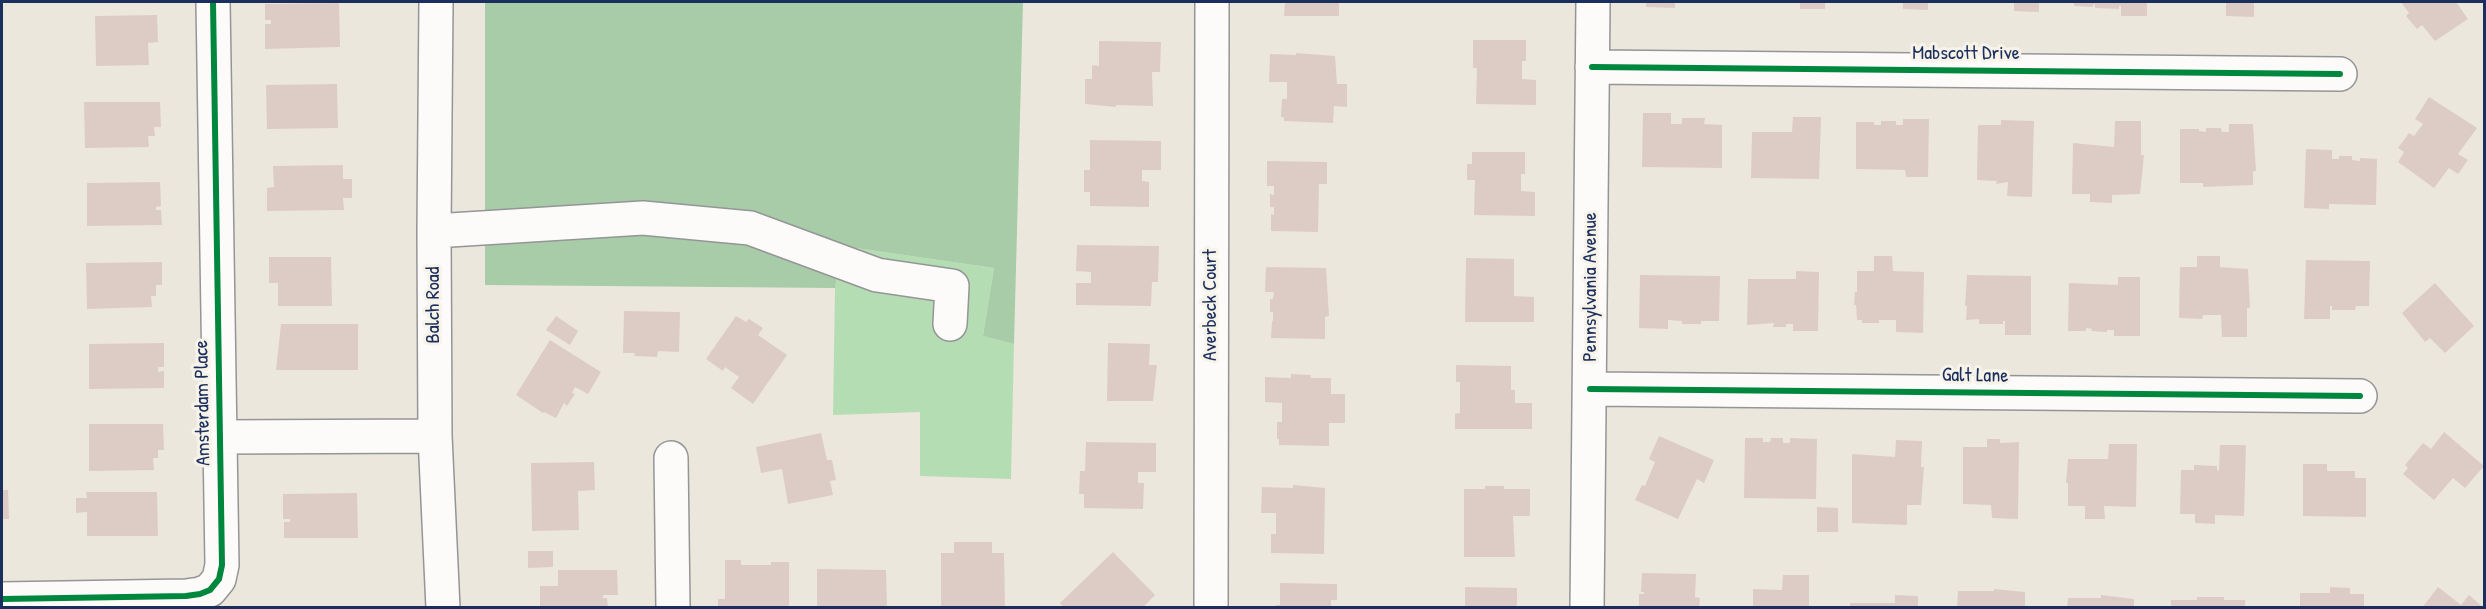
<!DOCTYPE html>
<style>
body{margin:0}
#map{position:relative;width:2486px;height:609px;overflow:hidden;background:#ece7dc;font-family:"Patrick Hand",sans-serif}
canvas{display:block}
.frame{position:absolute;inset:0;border:3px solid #1b2f5e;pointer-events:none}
</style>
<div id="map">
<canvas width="2486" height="609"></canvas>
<div class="frame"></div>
</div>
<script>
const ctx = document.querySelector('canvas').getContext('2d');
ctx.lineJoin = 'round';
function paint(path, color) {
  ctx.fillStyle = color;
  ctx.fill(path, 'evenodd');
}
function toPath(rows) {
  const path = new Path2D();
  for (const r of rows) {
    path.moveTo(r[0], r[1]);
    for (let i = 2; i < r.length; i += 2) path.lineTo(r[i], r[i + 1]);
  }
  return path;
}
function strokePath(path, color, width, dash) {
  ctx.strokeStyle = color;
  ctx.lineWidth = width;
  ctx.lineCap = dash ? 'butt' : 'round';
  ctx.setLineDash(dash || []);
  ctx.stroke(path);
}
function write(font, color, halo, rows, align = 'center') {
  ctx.font = font + ' "Patrick Hand",sans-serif';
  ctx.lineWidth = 6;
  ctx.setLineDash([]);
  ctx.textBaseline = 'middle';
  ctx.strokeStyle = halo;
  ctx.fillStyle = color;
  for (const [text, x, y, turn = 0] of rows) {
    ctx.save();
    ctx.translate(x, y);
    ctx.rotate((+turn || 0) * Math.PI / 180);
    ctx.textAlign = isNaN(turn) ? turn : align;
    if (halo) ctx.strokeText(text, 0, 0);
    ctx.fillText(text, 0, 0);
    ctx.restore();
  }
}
const green = toPath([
 [842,246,994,268,983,336,1014,344,1011,479,920,476,920,412,833,415,835,288]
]);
const forest = toPath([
 [485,2,1023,2,1014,344,983,336,994,268,842,246,835,288,485,285]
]);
const building = toPath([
 [1285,2,1339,2,1339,16,1284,16],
 [1646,2,1675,2,1675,8,1646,7],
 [1800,2,1825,2,1825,9,1800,9],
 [1903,2,1928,2,1928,10,1903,9],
 [2014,2,2039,2,2039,12,2014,11],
 [2074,2,2147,2,2147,16,2121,16,2121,6,2119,6,2119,9,2095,8,2095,5,2093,4,2093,7,2074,6],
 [2226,2,2254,2,2254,17,2226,16],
 [2401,2,2456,2,2468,19,2435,41,2422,25,2417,29,2406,16,2409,13],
 [339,3,340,47,265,49,265,24,271,24,271,20,265,20,265,4],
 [157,15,158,42,148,43,149,65,96,66,95,16],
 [1473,40,1526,40,1526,61,1522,61,1522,79,1536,80,1536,105,1476,104,1477,68,1473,68],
 [1099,41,1161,42,1160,72,1152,72,1153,106,1116,105,1116,107,1085,104,1085,79,1092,79,1092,65,1099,66],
 [1296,53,1335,56,1337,84,1347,84,1347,107,1334,106,1333,123,1284,121,1284,117,1281,117,1282,99,1287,99,1287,82,1269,82,1270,54,1296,55],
 [337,84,338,128,267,129,266,85],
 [2429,97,2477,128,2458,154,2468,160,2458,174,2449,168,2434,188,2398,162,2404,152,2398,148,2409,133,2414,136,2423,124,2415,119],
 [84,102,160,102,161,127,154,127,155,136,148,136,149,147,85,148],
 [1643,113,1671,113,1671,124,1682,124,1682,118,1705,118,1704,124,1722,125,1722,168,1642,167],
 [1793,117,1821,117,1819,179,1751,178,1752,132,1792,132],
 [1903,119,1929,119,1928,177,1906,177,1905,170,1856,169,1856,122,1874,122,1874,125,1881,125,1881,121,1896,121,1896,125,1903,125],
 [2001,120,2034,121,2032,197,2007,196,2008,182,1996,184,1997,181,1977,180,1978,125,2001,125],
 [2115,121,2141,121,2141,155,2144,155,2140,194,2112,195,2112,203,2090,202,2090,194,2072,194,2073,143,2114,147],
 [2229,124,2253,124,2256,171,2253,171,2253,185,2203,187,2203,183,2180,183,2180,129,2199,129,2199,131,2206,132,2206,128,2221,128,2222,132,2229,132],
 [1090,140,1161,141,1161,170,1142,170,1142,181,1149,182,1149,207,1090,206,1090,192,1084,192,1084,170,1090,170],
 [2306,149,2332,150,2332,159,2339,159,2339,156,2352,156,2352,160,2360,161,2360,158,2377,159,2376,205,2329,204,2329,209,2304,208],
 [1472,152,1525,152,1525,174,1521,174,1521,191,1535,192,1535,216,1474,215,1475,180,1467,180,1467,164,1472,164],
 [1267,161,1327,162,1327,184,1319,184,1318,232,1271,231,1271,214,1274,215,1274,207,1270,207,1270,194,1274,195,1274,186,1267,186],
 [343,165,343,179,352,179,352,198,343,198,344,210,267,211,267,188,274,187,273,166],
 [160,182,161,206,156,207,156,210,161,210,162,225,87,226,87,183],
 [1077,245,1159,246,1158,282,1152,282,1151,306,1076,305,1076,283,1091,283,1091,272,1076,271],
 [1874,256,1892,256,1893,271,1924,272,1923,333,1896,332,1896,320,1879,320,1879,323,1862,323,1862,320,1857,320,1856,305,1854,305,1855,292,1857,292,1857,271,1874,271],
 [2197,256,2220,256,2220,267,2248,269,2250,308,2247,308,2247,337,2222,337,2221,315,2203,315,2202,319,2179,318,2180,267,2197,267],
 [269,257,331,257,332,306,278,306,278,283,269,283],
 [1466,258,1514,259,1514,296,1534,297,1534,322,1465,322],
 [2306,260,2370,261,2369,306,2356,306,2355,310,2332,310,2332,306,2330,306,2330,319,2304,319],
 [162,262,162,285,156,285,156,296,151,296,152,307,87,309,86,263],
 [1266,267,1326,268,1329,316,1325,317,1325,339,1271,338,1272,321,1273,321,1273,312,1270,312,1270,299,1273,299,1274,292,1265,292],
 [1796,271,1819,272,1818,331,1793,331,1793,324,1786,324,1786,327,1773,327,1774,323,1747,325,1748,279,1796,279],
 [1640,275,1720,276,1719,321,1701,321,1701,324,1682,324,1682,321,1668,320,1668,329,1639,328],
 [1967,275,2031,276,2031,335,2005,335,2005,321,2003,321,2003,324,1979,324,1979,319,1966,320,1967,306,1965,306],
 [2118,277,2140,277,2140,336,2114,336,2114,330,2107,330,2107,332,2091,331,2092,329,2086,328,2086,331,2068,331,2069,283,2118,285],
 [2435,283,2474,326,2445,353,2430,338,2425,342,2402,313],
 [624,311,680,312,679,352,658,351,657,357,634,356,635,353,623,353],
 [556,316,578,331,570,345,546,330],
 [736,316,746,322,749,319,763,328,758,335,787,355,753,404,731,388,739,377,725,367,723,371,706,359],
 [281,324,358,324,358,370,276,370],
 [550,340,601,372,588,394,575,387,572,393,575,394,567,406,564,403,556,418,544,412,543,413,516,395],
 [164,343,164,367,158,367,158,372,164,371,164,388,89,389,89,344],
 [1108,343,1150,344,1149,365,1157,365,1153,401,1107,401],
 [1456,365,1511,366,1511,390,1515,390,1515,403,1532,403,1532,429,1455,429,1455,414,1460,413,1460,382,1456,382],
 [1291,374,1311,375,1310,378,1331,378,1331,394,1345,394,1345,423,1329,423,1329,446,1279,445,1279,439,1277,439,1277,422,1282,422,1282,403,1265,402,1265,377,1291,378],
 [89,424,163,424,164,450,158,450,158,458,153,458,154,470,89,471],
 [2444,432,2484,466,2465,488,2453,478,2434,500,2403,474,2408,468,2405,465,2423,443,2431,449],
 [821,433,827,460,832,460,836,480,830,481,833,495,788,504,782,469,761,473,756,447],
 [1659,436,1714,460,1704,483,1697,479,1678,519,1635,500,1642,485,1645,486,1655,462,1649,459],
 [1745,438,1763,438,1763,442,1770,442,1771,438,1783,438,1783,443,1790,443,1790,438,1817,439,1816,499,1744,498],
 [1987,439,2000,439,2000,443,2019,442,2018,519,1992,518,1991,505,1963,504,1963,447,1987,447],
 [1896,440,1922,441,1921,467,1924,467,1921,505,1907,505,1907,525,1852,523,1852,454,1895,457],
 [1086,442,1156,443,1156,472,1138,472,1138,483,1144,483,1143,509,1084,508,1084,494,1079,494,1080,471,1085,471],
 [2109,444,2137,444,2136,507,2104,506,2105,519,2085,519,2085,506,2068,506,2068,483,2066,483,2068,459,2108,459],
 [2220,445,2246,445,2244,516,2215,515,2215,524,2195,523,2195,514,2180,514,2181,470,2194,470,2194,465,2217,466,2217,470,2219,471],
 [594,462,595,490,578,491,579,530,532,531,531,463],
 [2303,464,2327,464,2327,471,2355,471,2355,478,2366,478,2366,517,2303,516],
 [1293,485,1325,488,1324,554,1271,553,1271,534,1276,534,1276,513,1261,513,1262,487,1293,488],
 [1485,486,1504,486,1504,489,1530,489,1530,516,1513,516,1515,557,1464,557,1464,489,1485,489],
 [2,490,8,490,9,519,2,519],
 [86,492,157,492,158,536,87,536,87,512,76,513,76,498,87,498],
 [357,493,358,538,284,538,284,522,290,522,290,519,283,519,283,494],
 [1817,507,1838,508,1838,532,1817,532],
 [954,542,992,542,992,553,1004,553,1005,608,941,608,941,553,954,553],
 [528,551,553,551,553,567,528,568],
 [1113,552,1155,595,1142,608,1064,608,1060,603],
 [725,560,741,560,741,565,771,565,771,562,789,562,789,608,718,607,718,599,725,599],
 [817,569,886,570,887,608,817,608],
 [558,570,617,570,618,595,603,595,603,598,607,598,608,608,540,608,540,586,558,586],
 [1642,573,1696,574,1695,597,1700,598,1699,608,1639,608,1639,594,1644,594,1644,592,1641,592],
 [1783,575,1809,575,1809,608,1753,608,1753,589,1782,590],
 [1280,583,1337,584,1337,600,1331,600,1331,608,1276,608,1276,605,1280,605],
 [1465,587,1517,588,1517,605,1513,608,1465,608],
 [2330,587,2350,588,2350,594,2364,594,2364,608,2300,608,2300,593,2330,593],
 [2438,587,2461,605,2469,595,2484,608,2422,608],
 [1994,589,2025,592,2025,608,1957,608,1958,591,1994,591],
 [1895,595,1918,596,1918,608,1850,608,1850,603,1895,603],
 [2101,595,2134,599,2134,608,2067,608,2068,598,2101,598],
 [2197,597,2224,597,2224,600,2245,600,2245,608,2171,608,2171,600,2197,600]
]);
const minor = toPath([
 [436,2,434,231,435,436,443,608],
 [1592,67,2340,74],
 [434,231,643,218,750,228,877,275,952,286,950,324],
 [1590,389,2360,396],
 [220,437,435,436],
 [671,458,673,608],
 [2,599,186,596,200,594,210,590,219,579,222,565,213,2],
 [1211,608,1212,2],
 [1587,608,1593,2]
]);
const cycleway = toPath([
 [1592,67,2340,74],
 [1590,389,2360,396],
 [2,599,186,596,200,594,210,590,219,579,222,565,213,2]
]);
const streetNames = [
 ["Mabscott Drive",1966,54],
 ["Pennsylvania Avenue",1591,287,-90],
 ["Balch Road",434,305,-90],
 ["Averbeck Court",1211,305,-90],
 ["Galt Lane",1975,376,1],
 ["Amsterdam Place",203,403,-91]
];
paint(green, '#b5ddb3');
paint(forest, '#a7cca7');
paint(building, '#ddccc5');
strokePath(minor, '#949597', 36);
strokePath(minor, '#fcfbfa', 33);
strokePath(cycleway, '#00873e', 6);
write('20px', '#1b2f5e', '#f7f3e8', streetNames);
</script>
